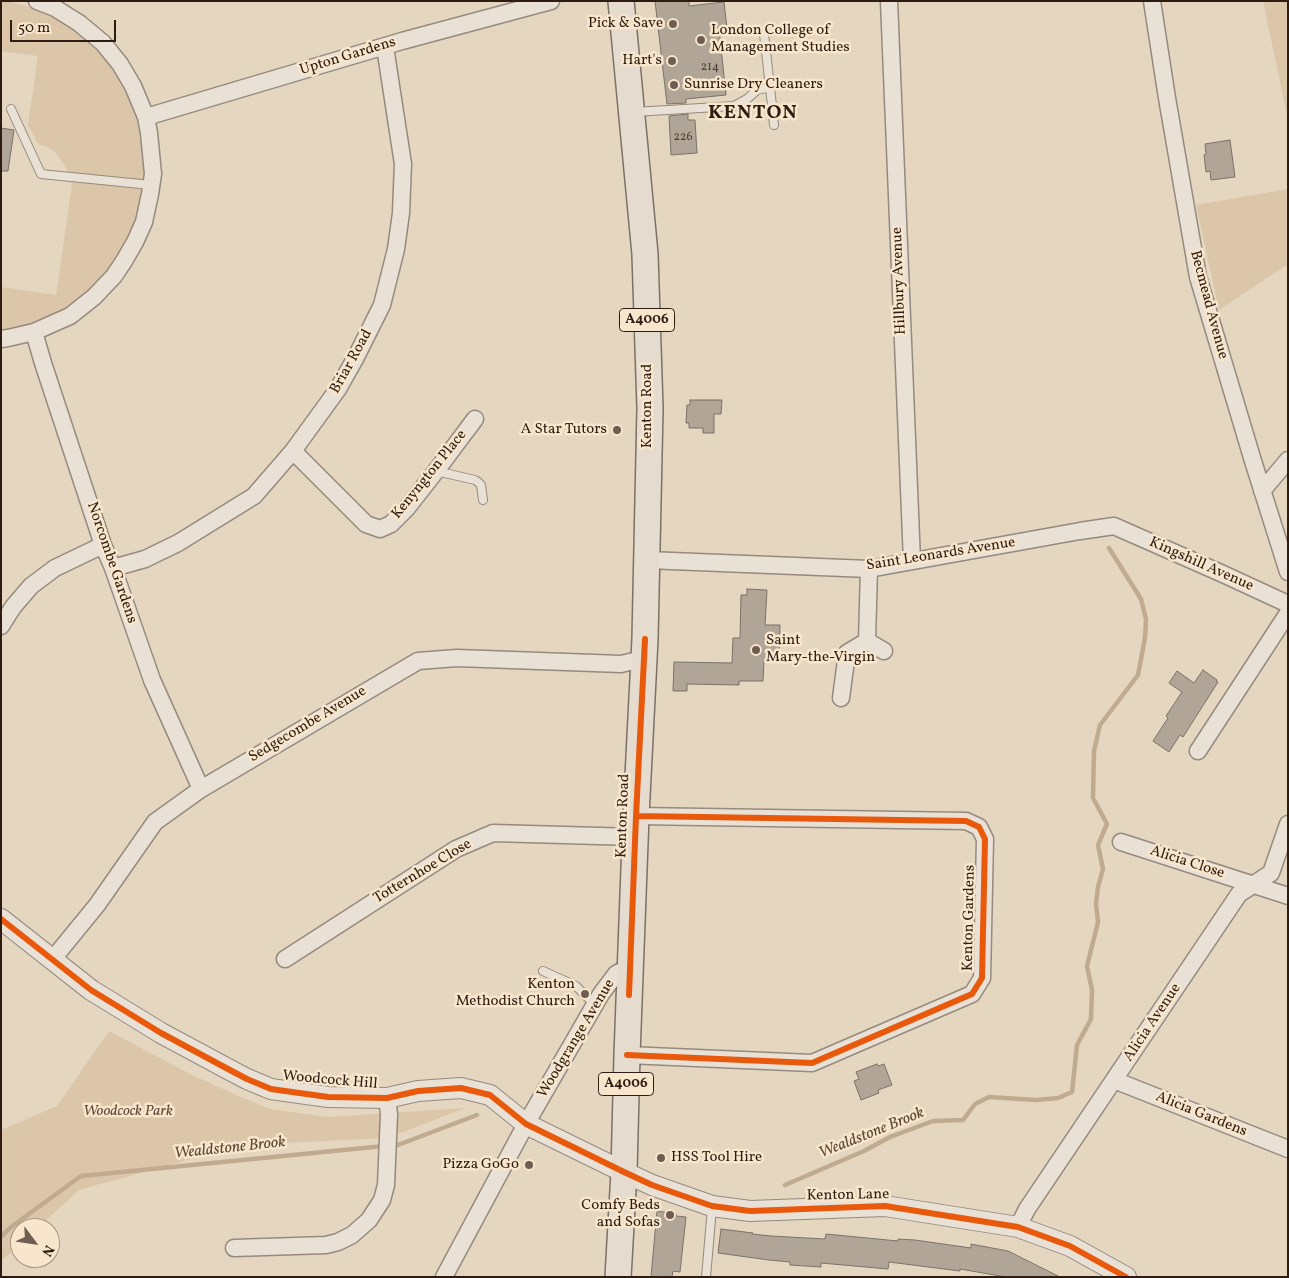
<!DOCTYPE html>
<style>
body{margin:0}
#map{position:relative;width:1289px;height:1278px;overflow:hidden;background:#e5d6c0;font-family:Vollkorn,serif}
canvas{display:block}
.frame{position:absolute;inset:0;border:2px solid #2e1c13;pointer-events:none}
.north{position:absolute;left:10px;top:1218px;width:50px;height:50px;box-sizing:border-box;background:#f8e6cc;border:1px solid #a79582;border-radius:50%;rotate:121deg;font-size:14px;font-weight:700;line-height:20px;text-align:center;color:#2e1c13}
.north::after{content:'';display:block;margin:auto;width:18px;height:22px;background:#6e5d50;clip-path:polygon(50% 0,100% 100%,50% 72%,0 100%)}
.scale{position:absolute;left:10px;top:20px;width:106px;height:22px;box-sizing:border-box;border:2px solid #2e1c13;border-top:0;padding-left:6px;font-size:15px;line-height:18px;white-space:nowrap;color:#2e1c13;-webkit-text-stroke:4px #f8e6cc;paint-order:stroke}
</style>
<div id="map">
<canvas width="1289" height="1278"></canvas>
<div class="frame"></div>
<div class="north">N</div>
<div class="scale">50 m</div>
</div>
<script>
const ctx = document.querySelector('canvas').getContext('2d');
ctx.lineJoin = 'round';
function paint(path, color) {
  ctx.fillStyle = color;
  ctx.fill(path, 'evenodd');
}
function toPath(rows) {
  const path = new Path2D();
  for (const r of rows) {
    path.moveTo(r[0], r[1]);
    for (let i = 2; i < r.length; i += 2) path.lineTo(r[i], r[i + 1]);
  }
  return path;
}
function strokePath(path, color, width, dash) {
  ctx.strokeStyle = color;
  ctx.lineWidth = width;
  ctx.lineCap = dash ? 'butt' : 'round';
  ctx.setLineDash(dash || []);
  ctx.stroke(path);
}
function write(font, color, halo, rows, align = 'center') {
  ctx.font = font + ' Vollkorn,serif';
  ctx.lineWidth = 5;
  ctx.setLineDash([]);
  ctx.textBaseline = 'middle';
  ctx.strokeStyle = halo;
  ctx.fillStyle = color;
  for (const [text, x, y, turn = 0] of rows) {
    ctx.save();
    ctx.translate(x, y);
    ctx.rotate((+turn || 0) * Math.PI / 180);
    ctx.textAlign = isNaN(turn) ? turn : align;
    if (halo) ctx.strokeText(text, 0, 0);
    ctx.fillText(text, 0, 0);
    ctx.restore();
  }
}
const green = toPath([
 [1,1,8,1,46,12,71,27,100,51,121,79,134,109,142,134,144,172,144,189,137,219,122,248,103,277,81,298,54,316,33,324,1,330,1,287,56,295,72,186,66,167,54,151,45,146,38,144,28,125,38,56,1,51],
 [1263,1,1288,1,1288,120],
 [1288,189,1288,264,1219,310,1196,205],
 [109,1031,192,1075,241,1097,270,1109,328,1117,466,1108,387,1138,242,1145,79,1190,38,1228,20,1228,20,1244,1,1261,1,1130,57,1106]
]);
const stream = toPath([
 [392,1146,398,1145,477,1115],
 [785,1185,864,1151,890,1137,933,1121,963,1120,975,1104,989,1097,1036,1100,1058,1098,1072,1092,1077,1045,1091,1019,1092,990,1087,966,1098,922,1096,904,1098,887,1103,869,1098,845,1107,824,1093,798,1094,751,1100,725,1138,675,1145,638,1146,619,1141,599,1109,548],
 [1,1237,11,1227,81,1176,384,1146]
]);
const building = toPath([
 [655,1,689,1,689,6,724,2,727,28,719,29,726,95,686,99,686,103,667,104,655,1],
 [688,114,688,120,695,120,697,153,671,155,669,116,688,114],
 [1,128,14,130,8,171,1,171,1,128],
 [1230,140,1235,177,1211,180,1210,171,1206,172,1204,155,1206,154,1205,144,1230,140],
 [690,400,722,400,721,414,714,414,714,433,703,433,703,428,689,428,689,423,686,423,687,405,690,405,690,400],
 [747,589,767,590,765,625,780,625,779,661,764,661,763,681,739,681,739,685,687,684,687,691,673,691,674,662,732,663,733,638,740,638,741,595,747,595,747,589],
 [1203,670,1217,680,1216,681,1218,682,1183,737,1180,735,1169,752,1153,741,1168,718,1166,716,1182,692,1169,683,1177,671,1194,683,1203,670],
 [877,1064,878,1066,884,1064,892,1085,878,1090,879,1093,861,1100,854,1081,859,1079,856,1072,877,1064],
 [657,1211,676,1214,676,1216,686,1217,680,1272,673,1271,672,1277,651,1277,657,1211],
 [721,1229,753,1233,752,1234,771,1236,825,1239,826,1234,898,1241,898,1239,915,1240,971,1248,971,1244,1008,1251,1060,1277,1006,1277,960,1269,960,1271,889,1262,888,1269,821,1263,821,1267,790,1265,790,1262,769,1260,718,1253,721,1229]
]);
const service = toPath([
 [764,34,770,87],
 [11,109,41,174,151,185],
 [634,112,734,106,747,99,757,90,770,87,774,125],
 [436,471,475,480,478,482,481,485,483,500],
 [543,971,576,986,590,1000,596,1003],
 [706,1277,712,1208]
]);
const minor = toPath([
 [889,1,912,561],
 [1152,1,1167,98,1198,277,1253,461,1288,572],
 [146,117,402,41,551,1],
 [34,332,43,363,103,545,113,568,152,680,201,789],
 [1,339,8,338,34,332,70,316,94,297,114,276,124,261,135,242,144,222,150,194,153,174,149,133,146,117,133,86,120,64,103,43,79,23,55,8,37,1],
 [293,451,366,524,380,529,391,524,407,508,436,471,475,419],
 [1262,491,1288,460],
 [647,560,869,569,1080,531,1114,526,1223,574,1288,604],
 [113,568,145,559,178,543,254,496,293,451,338,389,356,357,382,305,396,249,401,213,403,164,385,47],
 [1,626,13,607,31,586,55,568,103,545],
 [867,641,869,569],
 [841,698,847,653,867,641,884,651],
 [1198,751,1288,613],
 [1121,842,1288,896],
 [285,959,456,849,493,833,635,837],
 [52,960,97,905,155,822,201,789,418,661,457,658,621,664,643,659],
 [627,1055,812,1063,972,994,982,978,985,839,979,827,966,821,636,816],
 [1114,1080,1288,1149],
 [1018,1227,1027,1209,1239,894,1271,873,1288,824],
 [234,1248,326,1245,338,1242,352,1235,369,1220,382,1200,386,1185,389,1114,387,1098],
 [444,1277,526,1124,601,994,616,974,631,966]
]);
const tertiary = toPath([
 [1,919,91,990,161,1033,228,1069,247,1079,271,1089,328,1097,387,1098,418,1091,461,1088,490,1095,526,1124,624,1172,652,1185,712,1206,750,1211,885,1206,1018,1227,1070,1246,1126,1277]
]);
const primary = toPath([
 [618,1277,624,1172,627,1055,636,816,645,639,650,408,645,254,621,1]
]);
const cycleway = toPath([
 [1,919,91,990,161,1033,228,1069,247,1079,271,1089,328,1097,387,1098,418,1091,461,1088,490,1095,526,1124,624,1172,652,1185,712,1206,750,1211,885,1206,1018,1227,1070,1246,1126,1277],
 [629,995,636,816,645,639],
 [627,1055,812,1063,972,994,982,978,985,839,979,827,966,821,636,816]
]);
const markers = [
 [673,24,5,"#6e5d50"],
 [701,40,5,"#6e5d50"],
 [672,61,5,"#6e5d50"],
 [674,85,5,"#6e5d50"],
 [617,430,5,"#6e5d50"],
 [756,650,5,"#6e5d50"],
 [585,994,5,"#6e5d50"],
 [661,1158,5,"#6e5d50"],
 [529,1165,5,"#6e5d50"],
 [670,1215,5,"#6e5d50"]
];
const numberNames = [
 ["214",710,68],
 ["226",683,138]
];
const shields = [
 [647,320,55],
 [626,1084,55]
];
const shieldNames = [
 ["A4006",647,320],
 ["A4006",626,1084]
];
const poiNames = [
 ["Pick & Save",663,24],
 ["London College of",711,31,"left"],
 ["Management Studies",711,48,"left"],
 ["Hart's",662,61],
 ["Sunrise Dry Cleaners",684,85,"left"],
 ["A Star Tutors",607,430],
 ["Saint",766,641,"left"],
 ["Mary-the-Virgin",766,658,"left"],
 ["Kenton",575,985],
 ["Methodist Church",575,1002],
 ["HSS Tool Hire",671,1158,"left"],
 ["Pizza GoGo",519,1165],
 ["Comfy Beds",660,1206],
 ["and Sofas",660,1223]
];
const streetNames = [
 ["Upton Gardens",348,57,-17],
 ["Hillbury Avenue",900,281,-92],
 ["Becmead Avenue",1208,305,75],
 ["Briar Road",352,362,-61],
 ["Kenton Road",648,406,-90],
 ["Kenyngton Place",430,475,-51],
 ["Saint Leonards Avenue",941,555,-9],
 ["Norcombe Gardens",111,563,71],
 ["Kingshill Avenue",1201,565,24],
 ["Sedgecombe Avenue",308,725,-31],
 ["Kenton Road",624,816,-88],
 ["Alicia Close",1187,863,18],
 ["Totternhoe Close",423,872,-31],
 ["Kenton Gardens",970,918,-89],
 ["Alicia Avenue",1153,1023,-56],
 ["Woodgrange Avenue",577,1039,-59],
 ["Woodcock Hill",330,1081,5],
 ["Alicia Gardens",1201,1115,22],
 ["Kenton Lane",848,1196,-1]
];
const parkNames = [
 ["Woodcock Park",128,1112]
];
const waterNames = [
 ["Wealdstone Brook",872,1134,-22],
 ["Wealdstone Brook",230,1149,-6]
];
const districtNames = [
 ["KENTON",753,114]
];
paint(green, '#dbc6a9');
strokePath(stream, '#c1ab90', 4.5);
paint(building, '#b0a597');
strokePath(building, '#7b7166', 1);
strokePath(service, '#958a7d', 10);
strokePath(minor, '#958a7d', 19);
strokePath(tertiary, '#958a7d', 22);
strokePath(primary, '#7b7166', 28);
strokePath(service, '#e9e1d6', 8);
strokePath(minor, '#e9e1d6', 16);
strokePath(tertiary, '#e9e1d6', 20);
strokePath(primary, '#e5dccf', 25);
strokePath(cycleway, '#e8590c', 6);
for (const [x, y, r, color] of markers) {
  const dot = new Path2D();
  dot.arc(x, y, r, 0, 2 * Math.PI);
  ctx.fillStyle = color;
  ctx.fill(dot);
  strokePath(dot, '#f8e6cc', 2);
}
write('12px', '#4e3e34', null, numberNames);
for (const [x, y, w] of shields) {
  const box = new Path2D();
  box.roundRect(x - w / 2, y - 11.5, w, 23, 4);
  ctx.fillStyle = '#f8e6cc';
  ctx.fill(box);
  strokePath(box, '#2e1c13', 1);
}
write('bold 14px', '#2e1c13', null, shieldNames);
write('15px', '#2e1c13', '#f8e6cc', poiNames, 'right');
write('15px', '#2e1c13', '#f8e6cc', streetNames);
write('italic 15px', '#5f4b3a', '#f8e6cc', parkNames);
write('italic 16px', '#5c4837', '#f8e6cc', waterNames);
ctx.letterSpacing = '1px';
write('bold 20px', '#2e1c13', '#f8e6cc', districtNames);
ctx.letterSpacing = '0px';
</script>
